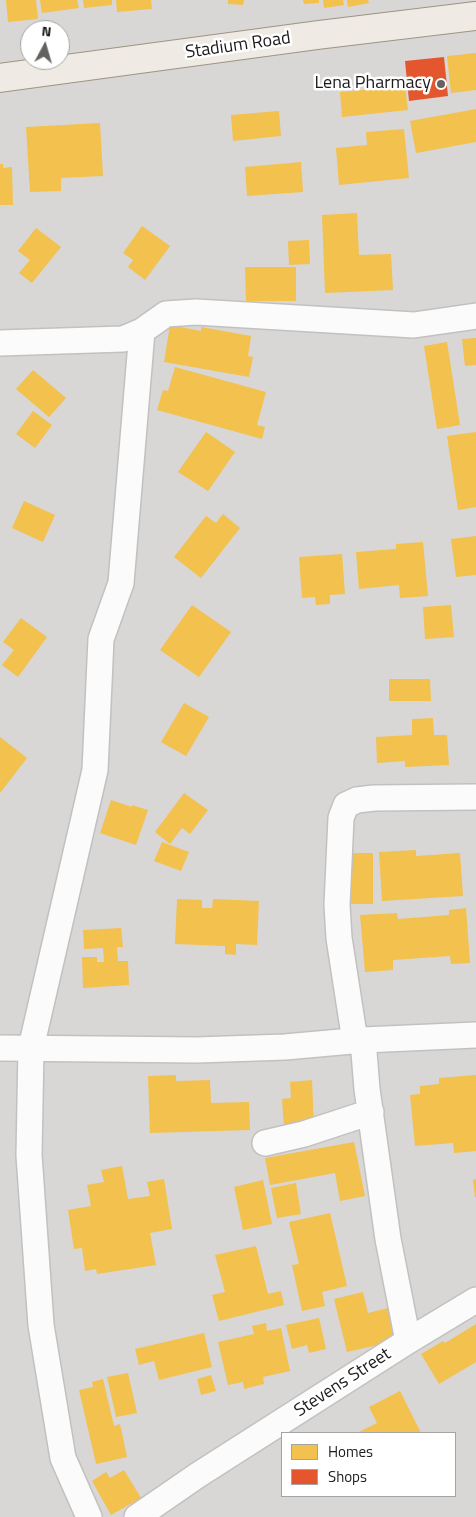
<!DOCTYPE html>
<style>
body{margin:0}
#map{position:relative;width:476px;height:1517px;overflow:hidden;background:#e9e7e4;font-family:"Titillium Web",sans-serif}
canvas{display:block}
.legend{position:absolute;left:281px;top:1432px;width:175px;height:65px;box-sizing:border-box;background:#fff;border:1px solid #a4a4a4;margin:0;padding:6px 9px;list-style:none;font-size:15px;color:#1b1b1b}
.legend li{display:flex;align-items:center;gap:10px;height:25px}
.legend b{width:25px;border:1px solid #a4a4a4}
.north{position:absolute;left:20px;top:20px;width:50px;height:50px;box-sizing:border-box;background:#fff;border:1px solid #a4a4a4;border-radius:50%;rotate:6deg;font-size:14px;font-weight:700;line-height:20px;text-align:center;color:#1b1b1b}
.north::after{content:'';display:block;margin:auto;width:18px;height:22px;background:#636261;clip-path:polygon(50% 0,100% 100%,50% 72%,0 100%)}
</style>
<div id="map">
<canvas width="476" height="1517"></canvas>
<ul class="legend">
<li><b style="height:14px;background:#f2c14e"></b>Homes</li>
<li><b style="height:14px;background:#e4572e"></b>Shops</li>
</ul>
<div class="north">N</div>
</div>
<script>
const ctx = document.querySelector('canvas').getContext('2d');
ctx.lineJoin = 'round';
function paint(path, color) {
  ctx.fillStyle = color;
  ctx.fill(path, 'evenodd');
}
function toPath(rows) {
  const path = new Path2D();
  for (const r of rows) {
    path.moveTo(r[0], r[1]);
    for (let i = 2; i < r.length; i += 2) path.lineTo(r[i], r[i + 1]);
  }
  return path;
}
function strokePath(path, color, width, dash) {
  ctx.strokeStyle = color;
  ctx.lineWidth = width;
  ctx.lineCap = dash ? 'butt' : 'round';
  ctx.setLineDash(dash || []);
  ctx.stroke(path);
}
function write(font, color, halo, rows, align = 'center') {
  ctx.font = font + ' "Titillium Web",sans-serif';
  ctx.lineWidth = 5;
  ctx.setLineDash([]);
  ctx.textBaseline = 'middle';
  ctx.strokeStyle = halo;
  ctx.fillStyle = color;
  for (const [text, x, y, turn = 0] of rows) {
    ctx.save();
    ctx.translate(x, y);
    ctx.rotate((+turn || 0) * Math.PI / 180);
    ctx.textAlign = isNaN(turn) ? turn : align;
    if (halo) ctx.strokeText(text, 0, 0);
    ctx.fillText(text, 0, 0);
    ctx.restore();
  }
}
const residential = toPath([
 [0,0,476,0,476,1517,0,1517],
 [30,30,60,30,60,60,30,60],
 [282,1433,455,1433,455,1496,282,1496]
]);
const homes = toPath([
 [6,0,36,0,38,19,8,22],
 [40,0,77,0,79,8,42,13],
 [83,0,112,0,112,5,84,8],
 [116,0,151,0,152,9,117,12],
 [228,0,244,0,243,5,228,4],
 [303,0,319,0,319,3,304,4],
 [323,0,343,0,344,5,324,8],
 [347,0,368,0,369,3,348,7],
 [476,53,476,90,451,93,447,56],
 [405,86,408,110,342,117,340,92],
 [476,109,476,142,416,153,410,121],
 [279,111,281,136,233,141,231,115],
 [100,123,103,176,61,178,61,191,30,192,26,127],
 [404,129,409,178,339,185,336,148,367,145,366,132],
 [301,162,303,192,247,196,245,167],
 [0,164,3,164,3,168,12,167,13,205,0,205],
 [357,213,359,255,391,254,393,290,325,293,322,215],
 [142,226,170,246,145,280,128,267,133,260,123,253],
 [36,228,61,247,32,283,19,273,30,260,18,251],
 [309,240,310,264,289,265,288,241],
 [245,267,296,267,296,301,246,301],
 [170,325,201,331,201,327,251,336,248,356,253,357,249,377,164,362],
 [476,338,476,365,465,366,462,339],
 [447,342,460,425,437,429,424,346],
 [175,367,266,392,257,425,265,427,262,439,157,410,163,390,168,391],
 [33,370,66,398,49,417,16,389],
 [33,411,52,425,35,448,16,434],
 [206,432,235,452,208,491,178,472],
 [476,432,476,507,458,510,447,436],
 [24,501,55,515,43,542,12,528],
 [223,514,240,528,201,578,174,557,206,516,216,523],
 [476,536,476,575,456,577,451,539],
 [423,542,428,596,400,598,399,585,359,589,356,552,396,549,396,544],
 [342,554,345,594,330,595,330,604,316,605,315,597,302,598,299,557],
 [192,605,231,632,199,677,160,650],
 [451,605,454,637,425,639,423,607],
 [21,618,47,637,18,677,2,665,14,650,3,642],
 [389,679,430,679,431,701,389,701],
 [184,703,209,717,186,756,161,742],
 [433,718,434,735,447,735,449,765,405,767,405,761,377,763,376,737,412,735,412,719],
 [0,737,27,758,0,793],
 [184,793,208,810,190,834,182,828,170,844,155,832],
 [111,800,132,807,132,805,148,810,136,845,100,833],
 [162,842,189,852,181,871,154,861],
 [416,850,416,856,460,853,463,896,382,901,379,852],
 [347,853,373,853,373,904,347,904],
 [177,899,202,900,202,908,212,908,213,899,259,901,257,945,236,944,236,955,225,954,225,946,175,944],
 [466,908,470,963,451,964,450,956,393,960,393,970,365,972,360,915,397,913,398,919,449,915,449,910],
 [121,928,123,947,117,947,118,961,128,961,129,985,83,988,82,957,97,957,97,962,104,962,103,948,84,949,83,930],
 [176,1075,176,1081,210,1080,211,1103,249,1102,250,1130,150,1133,148,1076],
 [476,1075,476,1151,454,1153,453,1143,415,1146,410,1095,420,1094,420,1086,439,1084,439,1078],
 [312,1080,314,1127,284,1129,282,1099,291,1098,290,1082],
 [354,1142,365,1196,340,1201,335,1173,270,1185,265,1158],
 [122,1166,128,1199,150,1196,147,1182,164,1179,172,1229,150,1233,156,1265,97,1274,96,1269,85,1271,82,1248,74,1249,68,1210,91,1206,87,1185,104,1182,101,1170],
 [476,1179,476,1197,475,1197,473,1180],
 [263,1180,272,1224,243,1230,234,1187],
 [296,1183,301,1214,277,1218,271,1188],
 [330,1213,347,1286,322,1292,325,1306,302,1311,292,1265,299,1264,289,1222],
 [256,1246,268,1294,281,1291,284,1305,219,1321,212,1295,225,1292,215,1255],
 [363,1292,368,1313,388,1308,395,1341,347,1352,334,1299],
 [319,1318,326,1349,309,1353,307,1345,292,1349,286,1325],
 [266,1323,267,1331,281,1328,290,1371,263,1377,264,1384,244,1389,243,1382,228,1385,218,1342,254,1334,252,1326],
 [476,1324,476,1362,439,1384,421,1354,443,1341,445,1343],
 [204,1333,212,1367,159,1380,154,1361,139,1365,135,1349],
 [128,1373,137,1413,116,1417,107,1377],
 [211,1375,216,1391,201,1395,197,1379],
 [103,1379,114,1426,120,1424,127,1457,96,1464,79,1390,93,1387,92,1382],
 [400,1391,421,1433,357,1433,377,1423,369,1407],
 [124,1470,141,1498,111,1515,92,1481,106,1472,110,1478]
]);
const shops = toPath([
 [444,57,448,96,409,101,405,61]
]);
const minor = toPath([
 [0,343,123,339,142,331,166,314,196,312,414,325,476,316],
 [363,1040,367,1089,388,1239,408,1341],
 [355,1041,339,938,337,905,341,818,346,805,357,800,374,798,476,797],
 [0,1048,197,1050,285,1047,363,1040,476,1035],
 [265,1143,304,1134,371,1112],
 [89,1517,63,1458,41,1325,29,1155,31,1048,95,770,101,639,121,583,142,331],
 [137,1517,198,1475,408,1341,476,1300]
]);
const major = toPath([
 [0,78,318,35,476,16]
]);
const markers = [
 [441,84,5,"#636261"]
];
const streetNames = [
 ["Stadium Road",238,46,-8],
 ["Stevens Street",343,1383,-33]
];
const poiNames = [
 ["Lena Pharmacy",431,84]
];
paint(residential, '#d8d7d5');
paint(homes, '#f2c14e');
paint(shops, '#e4572e');
strokePath(minor, '#c2c1c0', 28);
strokePath(major, '#9d9482', 30);
strokePath(minor, '#fcfbfb', 25);
strokePath(major, '#efeae3', 28);
for (const [x, y, r, color] of markers) {
  const dot = new Path2D();
  dot.arc(x, y, r, 0, 2 * Math.PI);
  ctx.fillStyle = color;
  ctx.fill(dot);
  strokePath(dot, '#fff', 2);
}
write('18px', '#1b1b1b', '#fff', streetNames);
write('18px', '#1b1b1b', '#fff', poiNames, 'right');
</script>
